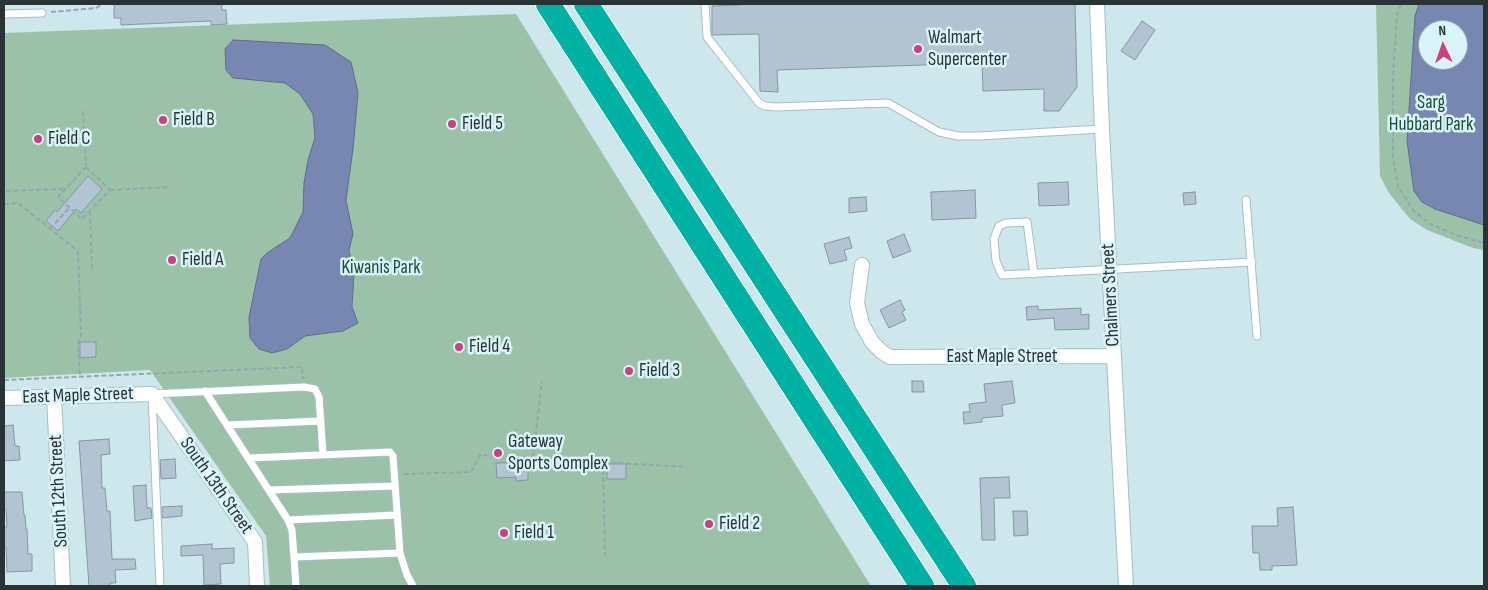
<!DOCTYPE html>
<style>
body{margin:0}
#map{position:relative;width:1488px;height:590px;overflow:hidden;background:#cee7ec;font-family:"Sofia Sans Condensed",sans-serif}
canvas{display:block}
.frame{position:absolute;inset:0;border:5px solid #293335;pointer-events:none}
.north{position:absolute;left:1418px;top:20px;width:50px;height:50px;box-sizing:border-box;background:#dbf4fa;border:1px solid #94a7ab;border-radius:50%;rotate:357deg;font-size:14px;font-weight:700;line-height:20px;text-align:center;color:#293335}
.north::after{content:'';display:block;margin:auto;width:18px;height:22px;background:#c9417e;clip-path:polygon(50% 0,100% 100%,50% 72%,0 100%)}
</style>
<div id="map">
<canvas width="1488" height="590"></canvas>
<div class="frame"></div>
<div class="north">N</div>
</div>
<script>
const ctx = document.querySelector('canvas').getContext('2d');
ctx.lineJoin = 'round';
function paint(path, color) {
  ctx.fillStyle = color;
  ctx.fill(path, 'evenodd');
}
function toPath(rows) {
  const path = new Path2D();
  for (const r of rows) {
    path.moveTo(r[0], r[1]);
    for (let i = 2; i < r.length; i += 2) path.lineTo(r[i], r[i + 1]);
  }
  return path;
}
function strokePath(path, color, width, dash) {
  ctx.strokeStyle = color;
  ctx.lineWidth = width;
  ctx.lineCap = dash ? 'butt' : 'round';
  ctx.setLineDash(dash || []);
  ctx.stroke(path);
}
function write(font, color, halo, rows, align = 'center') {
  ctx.font = font + ' "Sofia Sans Condensed",sans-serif';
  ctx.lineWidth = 5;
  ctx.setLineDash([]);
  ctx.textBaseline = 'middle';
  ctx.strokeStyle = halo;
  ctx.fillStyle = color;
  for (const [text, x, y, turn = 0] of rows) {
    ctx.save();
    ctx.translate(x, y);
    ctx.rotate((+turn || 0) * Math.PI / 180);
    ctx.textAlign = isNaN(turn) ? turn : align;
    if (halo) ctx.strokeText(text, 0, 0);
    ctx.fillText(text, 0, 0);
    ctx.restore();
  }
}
const green = toPath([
 [1376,4,1484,4,1484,250,1473,248,1427,230,1410,219,1389,193,1380,176],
 [1428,30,1458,30,1458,60,1428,60],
 [516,14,871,586,270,586,266,536,150,370,4,378,4,33]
]);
const water = toPath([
 [1419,4,1484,4,1484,225,1435,209,1422,202,1414,191,1407,141,1415,16,1419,4],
 [1428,30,1458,30,1458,60,1428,60,1428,30],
 [233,40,325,45,351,62,358,93,353,149,346,200,353,234,349,250,354,273,352,307,358,323,343,331,305,336,287,349,272,353,259,349,250,338,249,317,261,259,267,253,290,238,303,212,304,183,308,160,315,138,313,114,300,94,285,83,233,78,226,70,225,49,233,40]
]);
const building = toPath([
 [114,4,222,4,222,10,226,10,227,24,211,25,211,21,121,25,121,18,114,18,114,4],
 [739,4,1075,4,1077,87,1059,111,1044,111,1044,89,983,91,982,63,777,70,778,92,760,91,759,34,712,35,712,6,739,5,739,4],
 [1142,21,1155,30,1135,60,1121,51,1142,21],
 [88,176,102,189,81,213,76,209,58,231,46,221,55,210,57,212,88,176],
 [1068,182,1069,205,1039,206,1038,183,1068,182],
 [975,190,976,218,932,220,931,192,975,190],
 [1195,192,1196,204,1184,205,1183,193,1195,192],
 [866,197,867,211,849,213,849,198,866,197],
 [904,234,911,251,893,258,887,241,904,234],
 [849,237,852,248,844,250,847,260,830,264,824,244,849,237],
 [900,300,905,310,902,312,906,320,889,328,880,310,900,300],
 [1038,306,1038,310,1081,308,1081,315,1089,314,1089,329,1055,330,1054,318,1027,320,1026,307,1038,306],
 [80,342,96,342,96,357,80,358,80,342],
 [912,381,923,381,924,392,912,392,912,381],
 [1012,381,1015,403,1002,405,1003,416,982,418,982,422,964,424,963,412,970,412,969,404,986,402,984,384,1012,381],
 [13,425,15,446,19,446,20,460,4,461,4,426,13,425],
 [109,439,110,454,101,455,102,488,105,488,107,511,110,511,112,559,135,559,136,569,115,570,116,583,110,583,110,586,89,586,79,441,109,439],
 [175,459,176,478,161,479,160,460,175,459],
 [516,460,528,460,528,480,516,481,516,477,497,478,496,463,516,463,516,460],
 [607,464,626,464,626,479,607,479,607,464],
 [1009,477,1010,498,994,498,995,540,982,540,980,478,1009,477],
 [146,485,147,508,151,508,152,518,135,521,133,486,146,485],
 [4,492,22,492,24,515,25,515,26,529,27,529,28,554,32,554,32,571,7,572,6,547,4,547,4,527,7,527,6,509,4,509,4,492],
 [182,506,182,516,162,518,162,507,182,506],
 [1293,507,1297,565,1272,566,1272,570,1260,570,1259,553,1253,553,1252,526,1278,526,1277,508,1293,507],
 [1013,511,1027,511,1028,535,1014,536,1013,511],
 [212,544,212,549,234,548,234,563,220,564,221,584,204,585,203,555,181,556,181,546,212,544]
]);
const path = toPath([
 [1401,4,1397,13,1393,77,1393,156,1398,186,1413,210,1430,224,1459,236,1484,243],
 [51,12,96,8,103,4],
 [83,111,86,167],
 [86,167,110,190,82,219,58,197,86,167],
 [110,190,170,187],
 [6,191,64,189],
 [4,204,18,203,78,251,81,335,78,344,80,376],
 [90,211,92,270],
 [50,229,70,207],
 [4,380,302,367,303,379],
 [533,458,542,381],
 [603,462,605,555],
 [404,474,471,472,480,455,687,467]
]);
const service = toPath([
 [705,4,707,37,759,103,765,106,775,107,888,103,939,132,958,136,979,136,1102,129],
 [4,14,42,13],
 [1246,200,1257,336],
 [1034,274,1027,222,1006,223,999,226,994,239,996,261,1002,275,1252,262],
 [205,391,288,520,292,530,296,586],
 [228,425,321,421],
 [249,458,390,452,393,456,400,553,407,575,413,586],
 [270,490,395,486],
 [288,520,397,515],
 [294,557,400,553],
 [160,586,152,394,304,387,315,389,319,397,323,454]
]);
const minor = toPath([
 [1097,4,1102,129,1126,586],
 [862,265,857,303,862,324,872,342,882,352,890,357,1114,356],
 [54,396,63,586],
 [4,398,152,394,255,542,257,586]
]);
const motorway = toPath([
 [548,4,922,586],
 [586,4,964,586]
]);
const markers = [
 [918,49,5,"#c9417e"],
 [163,120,5,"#c9417e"],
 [452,124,5,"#c9417e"],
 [38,139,5,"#c9417e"],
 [172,260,5,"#c9417e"],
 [459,347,5,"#c9417e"],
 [629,371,5,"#c9417e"],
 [498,453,5,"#c9417e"],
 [709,524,5,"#c9417e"],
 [504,533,5,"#c9417e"]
];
const poiNames = [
 ["Walmart",928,38],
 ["Supercenter",928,60],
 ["Field B",173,120],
 ["Field 5",462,124],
 ["Field C",48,139],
 ["Field A",182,260],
 ["Field 4",469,347],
 ["Field 3",639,371],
 ["Gateway",508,442],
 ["Sports Complex",508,464],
 ["Field 2",719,524],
 ["Field 1",514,533]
];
const parkNames = [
 ["Sarg",1431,103],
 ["Hubbard Park",1431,125],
 ["Kiwanis Park",381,268]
];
const streetNames = [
 ["Chalmers Street",1111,295,-93],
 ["East Maple Street",1002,357],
 ["East Maple Street",78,396,-2],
 ["South 13th Street",216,486,55],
 ["South 12th Street",59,491,-93]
];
paint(green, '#9bc2a8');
paint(water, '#7886b2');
strokePath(water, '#606d8c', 1);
paint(building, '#b2c3d1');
strokePath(building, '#8596a3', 1);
strokePath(service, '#a7bec4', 9);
strokePath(minor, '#a7bec4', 16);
strokePath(motorway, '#fff', 26);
strokePath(path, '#94a8ac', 2, [5, 2.5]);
strokePath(service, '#fff', 7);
strokePath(minor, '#fff', 14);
strokePath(motorway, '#00b2a4', 24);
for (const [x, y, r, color] of markers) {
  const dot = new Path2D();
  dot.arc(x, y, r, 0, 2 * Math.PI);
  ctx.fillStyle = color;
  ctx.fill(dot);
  strokePath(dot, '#dbf4fa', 2);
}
write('19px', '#293335', '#dbf4fa', poiNames, 'left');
write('19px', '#164f31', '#dbf4fa', parkNames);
write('19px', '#293335', '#dbf4fa', streetNames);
</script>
